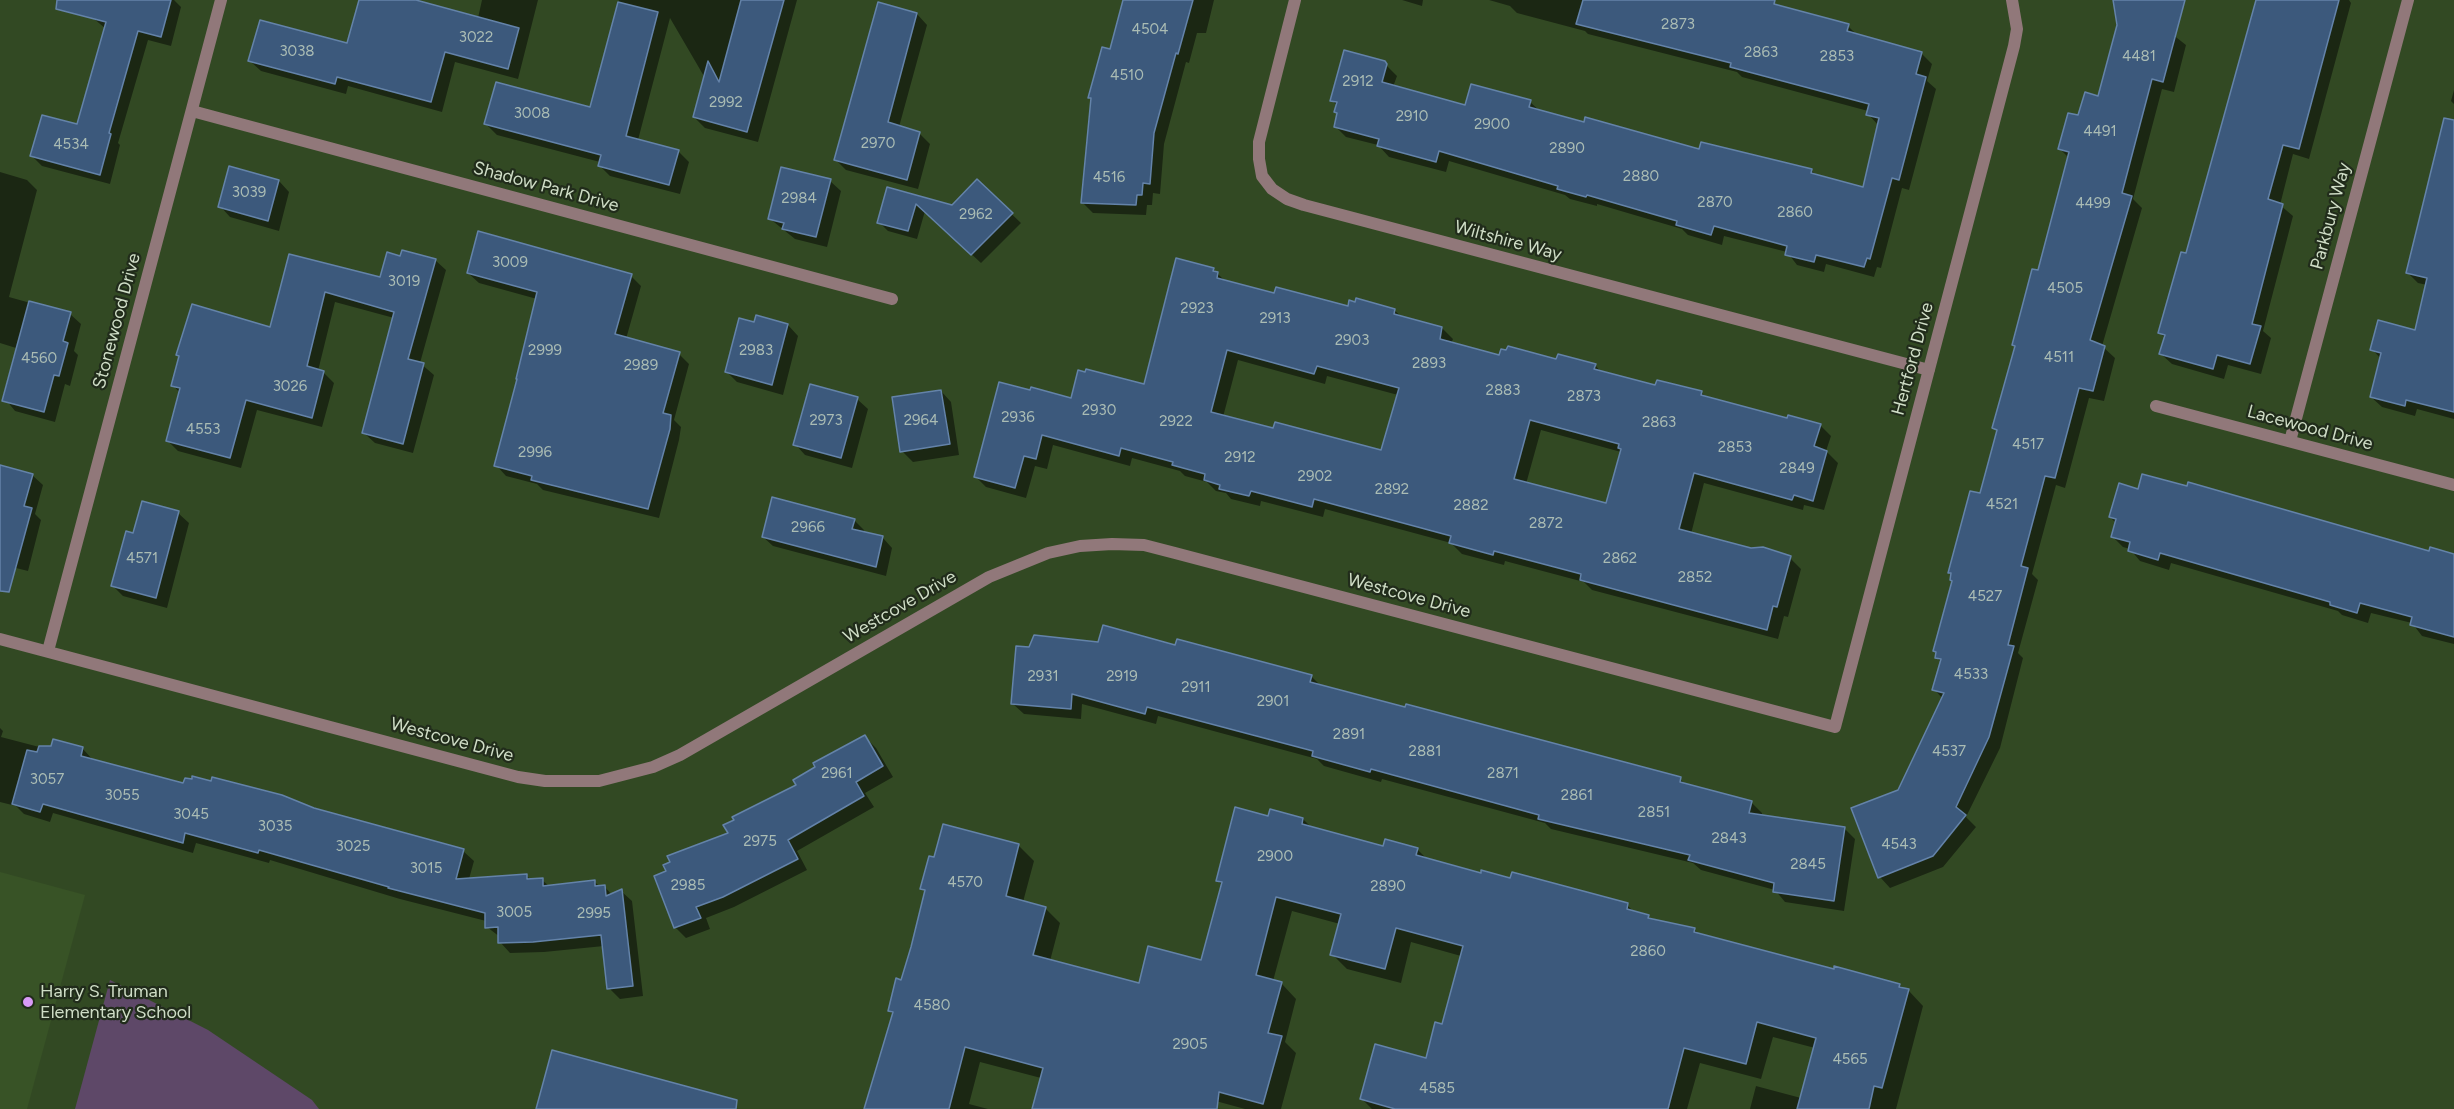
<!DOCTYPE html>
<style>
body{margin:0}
canvas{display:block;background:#324923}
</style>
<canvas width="2454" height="1109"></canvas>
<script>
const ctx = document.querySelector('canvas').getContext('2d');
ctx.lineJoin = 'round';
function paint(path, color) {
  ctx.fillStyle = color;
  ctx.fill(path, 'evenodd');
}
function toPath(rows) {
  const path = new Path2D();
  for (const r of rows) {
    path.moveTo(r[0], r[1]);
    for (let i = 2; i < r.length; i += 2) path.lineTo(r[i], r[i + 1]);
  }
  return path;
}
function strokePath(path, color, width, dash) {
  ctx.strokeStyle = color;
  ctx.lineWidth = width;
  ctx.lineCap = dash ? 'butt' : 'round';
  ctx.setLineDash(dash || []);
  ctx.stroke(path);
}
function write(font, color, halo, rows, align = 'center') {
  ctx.font = font + ' Figtree,sans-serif';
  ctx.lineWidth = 4.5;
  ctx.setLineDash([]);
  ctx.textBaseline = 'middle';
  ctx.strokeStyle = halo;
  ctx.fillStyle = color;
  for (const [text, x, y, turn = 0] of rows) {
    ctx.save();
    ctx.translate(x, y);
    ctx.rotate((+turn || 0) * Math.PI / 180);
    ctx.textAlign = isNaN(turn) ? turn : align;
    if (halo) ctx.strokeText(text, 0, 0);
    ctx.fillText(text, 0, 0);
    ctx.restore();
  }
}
const built = toPath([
 [0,872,85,895,27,1109,0,1109]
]);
const green = toPath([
 [110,980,208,1030,312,1100,319,1109,75,1109]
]);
const shadow = toPath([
 [98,0,174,0,181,7,171,46,148,40,118,143,120,145,110,184,42,166,32,156,78,126,106,29,93,18],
 [360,0,414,0,478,18,482,0,538,0,518,79,455,62,442,112,348,86,346,94,261,71,250,61,348,45],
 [619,0,797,0,758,142,705,128,694,117,705,78,670,18,638,140,678,151,689,162,680,194,610,176,599,165,600,162,497,135,486,124,591,109],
 [1125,0,1214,0,1206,33,1197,33,1189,63,1186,62,1164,144,1160,194,1153,193,1152,205,1147,205,1146,215,1093,213,1082,202,1092,99,1090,97,1111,51],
 [1402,0,1423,0,1422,6],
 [1489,0,1755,0,1848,26,1858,36,1921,53,1932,64,1927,81,1936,89,1909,190,1902,188,1881,268,1877,267,1874,277,1826,264,1824,272,1797,265,1787,252,1724,236,1722,245,1688,235,1682,229,1597,204,1597,206,1570,199,1565,195,1449,161,1446,172,1389,157,1378,145,1346,137,1335,126,1339,114,1337,106,1332,100,1384,63,1397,76,1393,87,1466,107,1530,102,1540,111,1700,151,1702,144,1812,171,1817,176,1864,189,1879,126,1868,114,1868,111,1742,77,1737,72,1588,34,1585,31,1517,13,1510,6],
 [2114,0,2167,0,2172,34,2186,45,2174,92,2162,89,2133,199,2142,208,2102,346,2115,358,2104,401,2089,398,2065,488,2056,485,2032,574,2038,580,2018,653,2023,658,2000,748,1966,817,1976,827,1943,867,1890,888,1880,877,1899,791,1943,699,1934,689,1941,662,1936,657,1998,432,1994,428,2069,158,2060,149,2079,117,2099,98,2118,25],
 [2258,0,2349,0,2351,3,2309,159,2293,154,2280,205,2293,216,2263,331,2271,338,2261,374,2228,365,2224,379,2172,364,2161,354,2165,338,2160,333,2187,255],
 [917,14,927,25,899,127,919,133,930,144,918,189,846,170,835,159],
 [2454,90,2454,104,2451,101],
 [2454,164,2454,419,2417,409,2415,416,2382,407,2371,397,2381,359,2372,349,2416,332,2427,285,2418,283,2407,272],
 [0,172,27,180,37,190,9,297,70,314,81,324,74,351,78,355,70,386,65,384,55,422,15,411,3,396,16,348,0,343],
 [279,181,289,192,279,231,230,217,220,206],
 [830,181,841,191,827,247,795,239,769,218],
 [977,181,1021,223,981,263,925,211,917,239,888,231,879,222,889,189,952,207],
 [290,256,381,279,402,258,435,260,446,270,420,363,434,375,413,453,375,443,364,433,394,318,335,302,318,371,324,373,334,383,322,427,257,410,241,468,178,451,167,440,180,393,173,385,272,329],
 [1213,269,1224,280,1275,295,1349,308,1394,310,1402,317,1442,328,1453,339,1451,344,1500,357,1595,365,1602,373,1656,387,1701,392,1707,398,1788,420,1820,425,1831,436,1826,451,1838,463,1824,510,1804,505,1803,510,1704,483,1691,534,1790,558,1801,569,1788,617,1784,616,1778,639,1592,590,1584,582,1505,561,1504,565,1462,554,1451,543,1325,509,1323,517,1261,501,1260,506,1231,499,1226,493,1216,491,1207,482,1185,476,1180,471,1132,458,1130,466,1053,445,1047,469,1035,466,1026,498,986,487,975,476,1072,400,1145,386],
 [1238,360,1325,384,1327,376,1398,395,1382,452,1274,430,1223,417],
 [1541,430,1621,452,1607,505,1526,484],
 [468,273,631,276,641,286,626,339,679,354,689,364,674,420,681,427,679,440,659,518,543,490,537,484,506,476,496,465,537,299,479,283],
 [755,324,788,325,798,336,783,395,737,382,727,372],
 [941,391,951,402,959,455,913,462,902,451],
 [857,399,868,409,852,468,805,455,795,444],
 [0,466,32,475,43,485,35,514,41,520,28,571,0,564],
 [178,513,189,523,167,608,123,596,112,585,134,535],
 [2110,517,2454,555,2454,644,2422,636,2412,623,2371,613,2368,623,2342,615,2338,611,2171,563,2169,570,2140,561,2130,549,2123,547,2112,536,2116,523],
 [854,520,864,530,863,533,883,538,892,548,886,576,773,546,763,537],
 [1099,643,1176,647,1311,676,1321,686,1680,779,1686,785,1752,803,1762,813,1762,816,1844,828,1855,839,1844,911,1785,902,1775,890,1701,870,1693,863,1551,829,1545,823,1382,779,1381,782,1324,766,1317,759,1158,716,1156,724,1082,704,1081,719,1024,714,1013,704,1030,648],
 [0,728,3,731,1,737,47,749,52,748,54,741,83,749,93,760,184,785,313,809,463,851,474,861,469,879,527,876,531,880,542,880,549,886,594,881,600,887,604,886,612,895,621,891,632,901,643,996,620,999,609,988,604,946,544,952,510,953,500,942,500,937,487,927,486,921,400,899,270,860,269,863,196,843,193,853,53,813,50,822,24,814,16,806,0,802],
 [865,737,876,748,893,777,865,793,874,807,797,851,807,870,734,907,706,918,710,929,686,938,675,927,668,872,730,834],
 [1269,818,1303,819,1312,828,1384,848,1417,849,1428,860,1482,875,1627,905,1635,913,1648,916,1653,921,1694,929,1700,935,1835,971,1899,985,1908,990,1923,1006,1896,1109,1750,1109,1756,1086,1801,1098,1815,1048,1773,1037,1761,1079,1700,1063,1687,1109,1372,1109,1361,1098,1427,1060,1443,1026,1461,956,1411,942,1401,983,1347,969,1332,954,1340,924,1292,911,1273,981,1281,983,1296,999,1285,1042,1296,1053,1281,1109,1245,1109,1201,1097,1172,1109,1033,1109,1041,1078,980,1062,969,1104,988,1109,866,1109,894,1015,889,1011,902,981,926,892,922,888,1018,845,1034,861,1023,902,1045,908,1060,923,1050,961,1140,985,1202,962,1222,885,1217,880]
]);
const building = toPath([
 [57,0,171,0,161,37,138,31,109,133,111,134,100,175,30,156,42,115,77,124,106,22,56,9,57,0],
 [359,0,416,0,519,28,508,69,445,52,431,102,337,77,335,84,248,61,260,20,347,43,359,0],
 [741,0,784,0,747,132,693,117,708,61,719,82,741,0],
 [1123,0,1193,0,1178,54,1176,53,1154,133,1150,184,1143,183,1142,195,1137,195,1136,205,1081,203,1091,98,1088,98,1102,47,1110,49,1123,0],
 [1583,0,1775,0,1774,4,1849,24,1847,31,1922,52,1916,74,1926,77,1899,180,1892,178,1870,259,1867,258,1864,267,1816,255,1814,262,1785,255,1787,246,1714,226,1711,235,1676,225,1677,221,1587,195,1586,197,1557,189,1558,186,1439,151,1436,162,1377,146,1379,139,1334,127,1337,113,1334,112,1337,102,1330,101,1344,50,1385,61,1387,64,1382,82,1465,105,1471,84,1531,100,1529,107,1584,122,1585,117,1699,149,1701,142,1812,169,1811,173,1863,187,1879,118,1866,115,1869,104,1730,67,1731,63,1576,24,1583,0],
 [2113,0,2185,0,2163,82,2152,79,2122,193,2132,196,2090,340,2105,346,2093,391,2079,388,2055,478,2045,476,2021,566,2028,568,2008,645,2014,646,1989,737,1956,807,1966,815,1933,856,1878,878,1851,808,1898,790,1944,693,1932,690,1941,659,1935,658,1936,652,1933,651,1952,581,1950,580,1951,573,1948,573,1970,491,1980,493,1997,430,1992,428,2015,346,2012,345,2032,269,2038,270,2069,152,2058,149,2068,113,2078,115,2085,92,2098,96,2117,25,2113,0],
 [2256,0,2339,0,2299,149,2283,145,2268,199,2283,204,2252,324,2261,326,2250,364,2217,355,2213,369,2159,354,2165,335,2158,333,2181,252,2186,253,2256,0],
 [618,2,658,12,626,136,679,150,669,185,598,166,601,155,484,124,496,82,590,107,618,2],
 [878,2,917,13,888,122,920,132,907,180,834,160,878,2],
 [2444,118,2454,120,2454,412,2406,400,2405,406,2370,397,2381,353,2370,350,2378,320,2415,330,2427,278,2406,273,2444,118],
 [229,166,279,180,268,221,218,207,229,166],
 [781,167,831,179,816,237,782,229,784,223,768,219,781,167],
 [977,179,1013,213,971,255,916,204,908,231,877,223,887,187,952,205,977,179],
 [478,231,632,274,615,334,680,352,663,413,671,415,670,429,648,509,531,480,532,476,494,466,517,379,516,379,537,292,467,273,478,231],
 [402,250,436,259,408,359,424,363,403,444,362,433,394,312,325,292,307,366,324,371,312,418,246,400,230,458,166,441,180,388,171,386,179,356,176,355,192,304,270,327,289,254,380,277,387,252,400,256,402,250],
 [1176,258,1214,268,1213,271,1218,272,1217,278,1274,293,1276,287,1348,306,1349,300,1355,302,1356,298,1395,309,1394,314,1442,327,1440,339,1499,355,1501,349,1506,350,1508,346,1556,359,1558,354,1596,364,1594,369,1655,385,1657,380,1702,391,1701,395,1787,418,1788,415,1821,424,1814,446,1827,451,1813,501,1794,495,1792,500,1694,473,1679,529,1751,548,1763,547,1791,556,1777,607,1773,606,1767,630,1580,580,1581,574,1494,551,1493,555,1449,543,1451,536,1314,499,1312,507,1251,491,1249,496,1219,489,1220,485,1204,480,1205,474,1172,465,1173,462,1121,448,1119,456,1042,435,1036,459,1024,456,1015,488,974,477,999,382,1030,390,1031,387,1071,398,1078,370,1085,372,1086,369,1144,384,1176,258],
 [1227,350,1314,374,1317,366,1399,388,1381,450,1275,422,1273,428,1211,412,1227,350],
 [1530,420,1619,444,1618,448,1621,449,1606,503,1514,479,1530,420],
 [29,301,71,312,63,341,68,343,59,376,54,375,44,412,2,401,29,301],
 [756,315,788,324,772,385,725,372,739,318,754,322,756,315],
 [810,384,858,397,841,458,793,445,810,384],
 [941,390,950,444,900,452,892,397,941,390],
 [0,465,33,474,24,506,32,508,9,592,0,591,0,465],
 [2142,474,2187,486,2188,482,2429,551,2430,547,2454,554,2454,637,2410,625,2412,617,2360,603,2357,613,2330,605,2330,602,2160,553,2158,560,2128,551,2130,542,2111,537,2116,519,2109,517,2119,483,2138,489,2142,474],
 [772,497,855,519,852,529,883,536,876,567,762,537,772,497],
 [142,501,179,511,156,598,111,586,126,531,133,533,142,501],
 [1103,625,1175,645,1177,639,1312,675,1310,682,1405,707,1406,704,1681,777,1680,782,1752,801,1749,813,1845,827,1834,901,1773,892,1774,883,1688,860,1690,855,1538,819,1539,815,1371,769,1370,772,1312,756,1313,751,1147,707,1145,714,1072,694,1071,709,1011,704,1016,646,1029,647,1034,635,1098,642,1103,625],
 [865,735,883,766,856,782,864,796,788,840,798,859,723,897,696,907,701,918,674,928,654,876,666,871,663,865,670,862,667,856,728,833,723,825,734,820,732,817,796,785,793,780,815,767,813,763,865,735],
 [53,739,83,747,81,756,183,783,185,778,192,779,192,776,211,781,212,777,282,795,314,808,464,849,456,879,527,874,527,879,543,878,543,886,595,880,595,886,605,885,606,896,622,889,633,986,607,989,601,935,533,942,498,943,498,927,485,928,485,913,388,888,389,887,259,850,258,853,185,833,183,843,43,804,40,812,12,804,27,750,37,752,39,746,51,746,53,739],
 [1235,807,1268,816,1270,809,1303,818,1302,824,1383,846,1385,839,1418,848,1416,855,1481,873,1481,870,1510,878,1512,872,1628,903,1627,909,1649,915,1648,918,1695,928,1694,932,1834,969,1834,966,1900,984,1899,987,1909,989,1882,1088,1874,1086,1869,1109,1797,1109,1816,1038,1757,1022,1746,1064,1684,1048,1668,1109,1395,1109,1360,1099,1375,1044,1426,1058,1435,1022,1442,1024,1463,946,1396,928,1385,969,1330,955,1341,914,1276,897,1256,975,1282,982,1268,1033,1282,1036,1263,1104,1219,1092,1217,1109,1032,1109,1043,1068,965,1047,949,1109,864,1109,893,1012,888,1011,896,978,901,980,911,947,925,890,920,889,929,856,934,857,943,824,1019,844,1006,896,1046,907,1033,955,1139,983,1148,946,1201,960,1222,882,1216,881,1235,807],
 [552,1050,737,1100,736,1109,536,1109,552,1050]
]);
const minor = toPath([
 [1295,0,1259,142,1259,159,1262,176,1272,189,1287,199,1304,205,1929,370],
 [192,111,892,299],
 [2156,406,2454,485],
 [2290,441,2408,0],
 [0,639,518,777,545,781,599,781,653,767,680,755,989,577,1048,553,1080,546,1112,544,1144,545,1175,553,1835,727,2014,46,2017,29,2012,0],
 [48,651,221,0]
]);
const markers = [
 [28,1002,6,"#d99af7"]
];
const numberNames = [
 ["2873",1678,25],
 ["4504",1150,30],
 ["3022",476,38],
 ["3038",297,52],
 ["2863",1761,53],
 ["2853",1837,57],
 ["4481",2139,57],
 ["4510",1127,76],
 ["2912",1358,82],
 ["2992",726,103],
 ["3008",532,114],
 ["2910",1412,117],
 ["2900",1492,125],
 ["4491",2100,132],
 ["2970",878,144],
 ["4534",71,145],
 ["2890",1567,149],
 ["2880",1641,177],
 ["4516",1109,178],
 ["3039",249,193],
 ["2984",799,199],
 ["2870",1715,203],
 ["4499",2093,204],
 ["2860",1795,213],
 ["2962",976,215],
 ["3009",510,263],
 ["3019",404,282],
 ["4505",2065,289],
 ["2923",1197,309],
 ["2913",1275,319],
 ["2903",1352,341],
 ["2999",545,351],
 ["2983",756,351],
 ["4511",2059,358],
 ["4560",39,359],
 ["2893",1429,364],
 ["2989",641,366],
 ["3026",290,387],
 ["2883",1503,391],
 ["2873",1584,397],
 ["2930",1099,411],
 ["2936",1018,418],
 ["2973",826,421],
 ["2964",921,421],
 ["2922",1176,422],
 ["2863",1659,423],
 ["4553",203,430],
 ["4517",2028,445],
 ["2853",1735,448],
 ["2996",535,453],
 ["2912",1240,458],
 ["2849",1797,469],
 ["2902",1315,477],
 ["2892",1392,490],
 ["4521",2002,505],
 ["2882",1471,506],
 ["2872",1546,524],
 ["2966",808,528],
 ["4571",142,559],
 ["2862",1620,559],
 ["2852",1695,578],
 ["4527",1985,597],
 ["4533",1971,675],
 ["2931",1043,677],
 ["2919",1122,677],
 ["2911",1196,688],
 ["2901",1273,702],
 ["2891",1349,735],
 ["2881",1425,752],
 ["4537",1949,752],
 ["2961",837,774],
 ["2871",1503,774],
 ["3057",47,780],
 ["3055",122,796],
 ["2861",1577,796],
 ["2851",1654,813],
 ["3045",191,815],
 ["3035",275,827],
 ["2843",1729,839],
 ["2975",760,842],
 ["4543",1899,845],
 ["3025",353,847],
 ["2900",1275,857],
 ["2845",1808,865],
 ["3015",426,869],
 ["4570",965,883],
 ["2985",688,886],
 ["2890",1388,887],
 ["3005",514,913],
 ["2995",594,914],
 ["2860",1648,952],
 ["4580",932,1006],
 ["2905",1190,1045],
 ["4565",1850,1060],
 ["4585",1437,1089]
];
const streetNames = [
 ["Shadow Park Drive",546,187,15],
 ["Parkbury Way",2331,216,-75],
 ["Wiltshire Way",1508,241,15],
 ["Stonewood Drive",117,321,-75],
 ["Hertford Drive",1913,359,-75],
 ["Lacewood Drive",2310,428,15],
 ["Westcove Drive",1409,596,15],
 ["Westcove Drive",900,607,-30],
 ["Westcove Drive",452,740,15]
];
const poiNames = [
 ["Harry S. Truman",40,992],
 ["Elementary School",40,1013]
];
paint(built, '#385326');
paint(green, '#5e4868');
paint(shadow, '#0007');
paint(building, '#3c597c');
strokePath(building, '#6483a9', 1.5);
strokePath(minor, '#91787a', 12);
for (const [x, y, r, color] of markers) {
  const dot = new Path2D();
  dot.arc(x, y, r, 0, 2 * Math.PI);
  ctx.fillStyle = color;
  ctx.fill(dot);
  strokePath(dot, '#212c1b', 2);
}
write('15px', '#aabcb4', null, numberNames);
write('18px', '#cfddc6', '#212c1b', streetNames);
write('18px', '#cfddc6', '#212c1b', poiNames, 'left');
</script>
